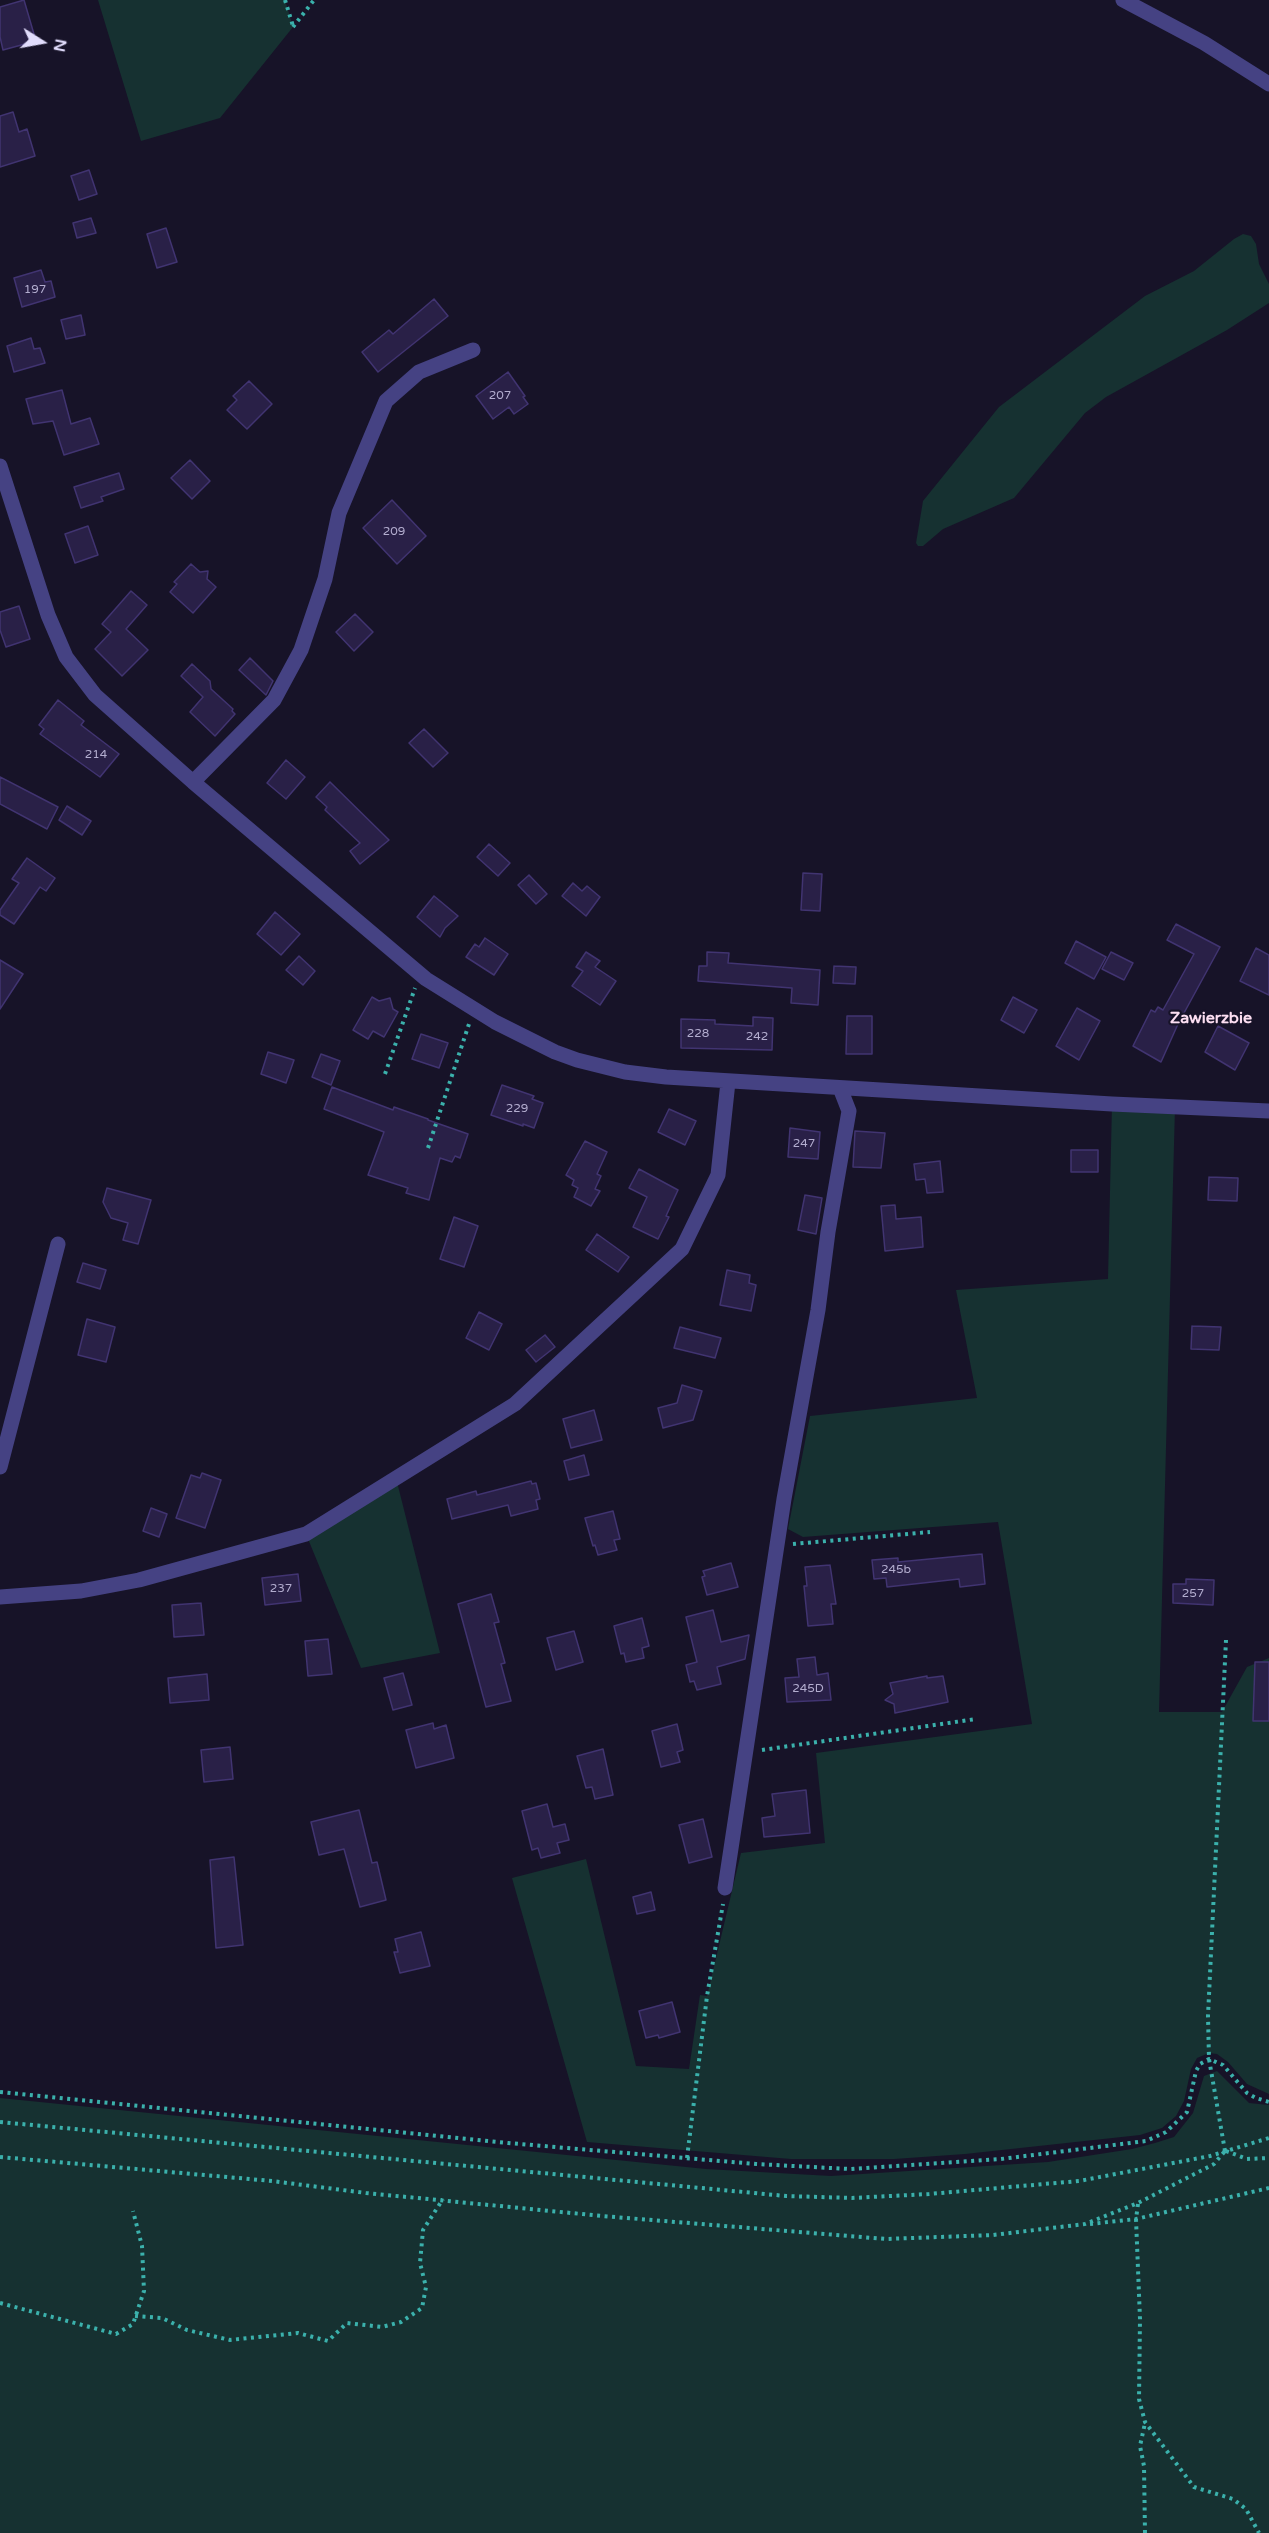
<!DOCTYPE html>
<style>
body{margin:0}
#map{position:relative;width:1269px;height:2533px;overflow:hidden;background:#171328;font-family:"Varela Round",sans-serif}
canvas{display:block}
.north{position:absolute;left:12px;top:12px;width:60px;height:60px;-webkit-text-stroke:4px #171328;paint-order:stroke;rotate:101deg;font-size:16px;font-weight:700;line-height:24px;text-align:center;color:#e1dcfc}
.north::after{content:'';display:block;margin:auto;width:21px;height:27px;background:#e1dcfc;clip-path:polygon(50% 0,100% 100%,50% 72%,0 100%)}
</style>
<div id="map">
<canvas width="1269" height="2533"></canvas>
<div class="north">N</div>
</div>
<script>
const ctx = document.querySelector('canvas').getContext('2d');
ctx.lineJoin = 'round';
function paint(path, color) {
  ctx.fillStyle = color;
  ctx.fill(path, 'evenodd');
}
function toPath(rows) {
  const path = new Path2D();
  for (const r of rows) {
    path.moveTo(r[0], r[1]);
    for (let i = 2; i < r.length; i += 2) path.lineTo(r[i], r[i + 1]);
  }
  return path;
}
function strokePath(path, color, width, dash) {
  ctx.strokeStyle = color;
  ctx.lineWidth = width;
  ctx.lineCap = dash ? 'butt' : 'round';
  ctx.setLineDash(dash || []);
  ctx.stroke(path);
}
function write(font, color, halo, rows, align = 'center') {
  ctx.font = font + ' "Varela Round",sans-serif';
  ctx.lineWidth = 4.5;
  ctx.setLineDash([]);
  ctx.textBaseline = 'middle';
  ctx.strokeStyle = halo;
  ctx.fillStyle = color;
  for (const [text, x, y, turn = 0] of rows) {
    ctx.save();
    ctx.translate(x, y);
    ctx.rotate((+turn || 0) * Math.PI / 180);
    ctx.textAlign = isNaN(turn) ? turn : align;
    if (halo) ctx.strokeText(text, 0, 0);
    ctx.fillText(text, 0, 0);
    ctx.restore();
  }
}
const green = toPath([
 [98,0,285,0,293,27,220,118,141,141],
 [1243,234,1251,236,1256,244,1259,264,1269,284,1269,303,1227,330,1106,397,1085,413,1014,498,943,529,923,546,918,546,916,543,923,501,999,407,1145,296,1194,271,1234,239],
 [1112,1104,1175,1107,1159,1712,1222,1712,1247,1667,1269,1658,1269,2094,1247,2084,1228,2062,1217,2054,1209,2053,1197,2058,1191,2069,1184,2101,1176,2116,1162,2128,1140,2135,965,2154,894,2159,791,2159,587,2142,512,1878,586,1859,636,2066,689,2069,700,1995,707,1996,741,1853,825,1843,816,1753,1032,1724,998,1522,803,1537,788,1529,810,1416,977,1398,956,1290,1108,1279],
 [396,1478,440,1653,361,1668,306,1534],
 [1217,2071,1249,2103,1269,2105,1269,2533,0,2533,0,2098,706,2169,831,2176,1048,2162,1132,2149,1155,2143,1174,2137,1193,2113,1204,2076]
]);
const building = toPath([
 [24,0,36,41,3,50,0,37,0,7,24,0],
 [13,112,19,132,27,129,35,156,0,167,0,116,13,112],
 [89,170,97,194,79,200,71,176,89,170],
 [91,218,96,233,77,238,73,223,91,218],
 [166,228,177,262,157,268,147,234,166,228],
 [41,270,45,282,51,281,55,297,22,307,14,278,41,270],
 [434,299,448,316,378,372,362,352,389,330,393,334,434,299],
 [81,315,85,335,66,339,61,320,81,315],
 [31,338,34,349,40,348,45,363,14,372,7,346,31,338],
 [508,372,525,396,523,397,528,404,514,414,509,407,493,419,476,396,508,372],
 [249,381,272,404,247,429,227,410,237,400,233,396,249,381],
 [62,390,71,424,90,418,99,444,64,455,53,421,33,424,26,399,62,390],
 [190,460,210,481,192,499,171,478,190,460],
 [119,473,124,489,101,497,103,501,81,508,74,487,119,473],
 [392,500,426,536,397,564,363,528,392,500],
 [88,526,98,555,75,563,65,534,88,526],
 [191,564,200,572,208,571,207,579,216,587,193,613,170,592,177,584,174,582,191,564],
 [131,591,147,605,126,629,148,650,122,676,95,649,111,632,102,624,131,591],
 [19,606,30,639,6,647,0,630,0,612,19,606],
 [355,614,373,632,354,651,336,632,355,614],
 [250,658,273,681,266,695,239,670,250,658],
 [192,664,210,681,211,689,233,709,232,711,235,714,215,736,190,712,203,697,181,676,192,664],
 [58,700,84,721,81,725,119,754,100,777,40,734,44,729,39,725,58,700],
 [424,729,448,753,433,767,409,743,424,729],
 [286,760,305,777,286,799,267,783,286,760],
 [0,777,58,807,47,829,0,804,0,777],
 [330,782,389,840,360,864,350,851,360,843,325,810,327,807,316,797,330,782],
 [67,806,91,821,82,835,59,820,67,806],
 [489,844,510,863,498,876,477,857,489,844],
 [27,858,55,878,46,891,40,887,14,924,0,915,0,910,19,883,12,879,27,858],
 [803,873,822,874,820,911,801,910,803,873],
 [529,875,547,894,536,904,518,885,529,875],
 [573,883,582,891,587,886,600,897,586,916,562,896,573,883],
 [434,896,458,916,445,928,440,937,417,917,434,896],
 [275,912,300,934,281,955,257,934,275,912],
 [1176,924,1220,947,1178,1024,1161,1062,1133,1046,1151,1010,1155,1012,1158,1007,1163,1010,1194,954,1167,940,1176,924],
 [485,938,508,954,494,975,466,957,475,944,479,947,485,938],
 [1076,941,1106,957,1094,979,1065,963,1076,941],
 [1256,948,1269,955,1269,995,1240,981,1256,948],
 [586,952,600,961,595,967,616,981,600,1005,572,986,583,971,576,967,586,952],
 [707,952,729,953,728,963,820,970,818,1005,791,1003,792,988,698,981,699,966,707,966,707,952],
 [1111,952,1133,963,1124,980,1102,969,1111,952],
 [299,956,315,971,303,985,286,970,299,956],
 [0,960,23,974,0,1009,0,960],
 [834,966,856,967,855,984,833,983,834,966],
 [372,997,379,1001,390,998,393,1009,398,1012,384,1037,373,1031,368,1039,353,1030,372,997],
 [1013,997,1037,1010,1024,1033,1001,1020,1013,997],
 [1077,1008,1100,1021,1079,1060,1056,1046,1077,1008],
 [847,1016,872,1016,872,1054,846,1054,847,1016],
 [753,1017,773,1018,772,1050,681,1048,681,1019,715,1020,715,1024,753,1026,753,1017],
 [1218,1026,1249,1043,1235,1070,1205,1052,1218,1026],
 [421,1034,448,1043,439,1068,412,1059,421,1034],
 [268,1052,294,1060,286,1083,261,1074,268,1052],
 [321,1054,340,1061,331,1085,312,1077,321,1054],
 [502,1085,534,1096,532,1099,543,1103,534,1128,523,1124,523,1126,491,1115,502,1085],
 [332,1087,393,1110,394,1107,428,1119,428,1120,468,1134,460,1158,455,1156,452,1162,440,1158,429,1200,406,1193,408,1188,368,1175,384,1132,324,1109,332,1087],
 [669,1109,696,1121,685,1145,658,1132,669,1109],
 [790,1128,820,1132,818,1159,788,1157,790,1128],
 [855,1131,885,1133,881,1168,853,1167,855,1131],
 [585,1141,607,1152,597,1174,601,1176,595,1189,600,1191,591,1206,574,1197,578,1188,572,1185,574,1180,566,1175,585,1141],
 [1071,1150,1098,1150,1098,1172,1071,1172,1071,1150],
 [940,1161,943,1192,927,1193,925,1179,916,1180,914,1164,940,1161],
 [639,1169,678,1190,666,1216,669,1217,658,1239,633,1227,647,1197,629,1188,639,1169],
 [1209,1177,1238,1178,1237,1201,1208,1200,1209,1177],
 [107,1188,151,1200,138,1244,123,1240,128,1223,111,1218,103,1202,107,1188],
 [805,1195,822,1198,816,1234,798,1230,805,1195],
 [895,1205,896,1219,921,1217,923,1247,885,1251,881,1206,895,1205],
 [454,1217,478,1226,464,1267,440,1259,454,1217],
 [597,1234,629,1257,618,1272,586,1250,597,1234],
 [83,1263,106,1270,100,1289,77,1282,83,1263],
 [727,1270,750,1275,749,1283,756,1285,751,1311,720,1305,727,1270],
 [479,1312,502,1324,489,1350,466,1338,479,1312],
 [87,1319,115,1327,106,1362,78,1355,87,1319],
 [1192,1326,1221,1327,1219,1350,1191,1349,1192,1326],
 [680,1327,721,1338,715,1358,674,1348,680,1327],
 [545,1335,555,1347,536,1362,526,1350,545,1335],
 [682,1385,702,1391,693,1420,663,1428,658,1408,677,1403,682,1385],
 [594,1410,602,1440,571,1448,563,1419,594,1410],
 [584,1455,589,1475,569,1480,564,1461,584,1455],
 [202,1473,221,1480,205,1528,176,1518,191,1475,200,1478,202,1473],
 [531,1481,532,1484,536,1483,540,1499,536,1500,538,1509,511,1516,508,1505,452,1519,447,1499,476,1491,477,1495,531,1481],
 [151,1508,167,1514,159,1537,143,1531,151,1508],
 [613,1511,620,1539,614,1540,617,1550,598,1555,595,1545,593,1546,585,1518,613,1511],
 [982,1554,985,1584,960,1587,959,1579,887,1587,886,1578,874,1579,872,1560,898,1558,898,1562,982,1554],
 [731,1563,738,1587,707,1595,702,1577,705,1576,703,1571,731,1563],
 [830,1565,836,1604,831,1604,833,1624,808,1626,804,1586,807,1586,805,1567,830,1565],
 [298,1574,301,1601,265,1605,262,1578,298,1574],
 [1186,1579,1214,1580,1213,1605,1173,1603,1173,1584,1186,1584,1186,1579],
 [491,1594,499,1622,494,1623,505,1663,501,1664,511,1701,486,1707,458,1604,491,1594],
 [201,1603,204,1635,174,1637,172,1605,201,1603],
 [713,1610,721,1642,749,1635,745,1659,717,1667,721,1684,697,1690,694,1681,690,1682,686,1665,697,1662,686,1617,713,1610],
 [642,1618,649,1646,642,1648,644,1658,626,1662,624,1653,621,1654,614,1626,642,1618],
 [574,1631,583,1662,556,1670,547,1638,574,1631],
 [328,1639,332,1674,308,1676,305,1641,328,1639],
 [815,1657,817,1675,828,1673,831,1700,787,1702,785,1678,799,1677,797,1659,815,1657],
 [1255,1662,1269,1662,1269,1721,1253,1721,1255,1662],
 [403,1673,412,1705,393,1710,384,1678,403,1673],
 [207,1674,209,1700,170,1703,168,1678,207,1674],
 [927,1676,927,1678,943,1676,948,1702,895,1713,894,1704,885,1700,893,1694,890,1683,927,1676],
 [433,1723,434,1729,446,1725,454,1758,416,1768,406,1730,433,1723],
 [677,1724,683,1750,677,1752,680,1762,661,1767,652,1731,677,1724],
 [230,1747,233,1779,204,1782,201,1750,230,1747],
 [603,1749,613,1795,595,1799,592,1787,586,1788,577,1756,603,1749],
 [806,1790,810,1833,764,1837,762,1818,775,1816,772,1794,806,1790],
 [547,1804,553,1827,565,1824,569,1840,557,1843,560,1853,541,1858,538,1848,532,1850,522,1811,547,1804],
 [359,1810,372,1863,377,1862,386,1900,360,1907,344,1849,319,1855,311,1822,359,1810],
 [703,1819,712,1857,689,1863,679,1825,703,1819],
 [234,1857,243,1945,216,1948,210,1860,234,1857],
 [651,1892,655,1910,637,1914,633,1897,651,1892],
 [421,1932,430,1966,400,1973,394,1952,398,1952,395,1939,421,1932],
 [672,2002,680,2032,659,2038,658,2035,646,2038,639,2011,672,2002]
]);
const path = toPath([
 [285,0,293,26],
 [293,27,314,0],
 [385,1074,415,988],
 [428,1148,469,1024],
 [793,1544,930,1532],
 [762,1750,976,1719],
 [0,2092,508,2143,756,2164,850,2169,1001,2159,1146,2141,1166,2132,1187,2112,1196,2071,1200,2064,1209,2059,1223,2065,1247,2093,1256,2098,1269,2102],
 [0,2122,786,2196,852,2198,929,2194,1079,2181,1210,2156,1269,2138],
 [1225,2151,1209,2059,1208,2016,1226,1640],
 [1226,2151,1247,2159,1269,2158],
 [0,2157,272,2181,366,2193,602,2216,886,2239,993,2235,1085,2224,1138,2203,1214,2164,1225,2151],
 [687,2158,707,1996,723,1904],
 [1138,2204,1136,2219,1140,2319,1139,2399,1145,2422,1194,2487,1233,2499,1246,2509,1259,2533],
 [1090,2224,1136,2219,1269,2188],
 [0,2303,116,2334,133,2324,144,2291,142,2246,133,2211],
 [135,2316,162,2318,187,2330,230,2340,298,2333,328,2341,347,2323,382,2327,401,2322,422,2308,426,2287,420,2263,423,2230,443,2199],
 [1145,2533,1144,2466,1140,2446,1145,2423]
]);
const minor = toPath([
 [1123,0,1204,43,1269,84],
 [0,466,48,615,66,657,95,695,193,782,426,979,495,1022,555,1052,577,1060,625,1072,666,1077,1112,1104,1269,1111],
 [193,782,274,700,301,650,325,579,339,513,386,401,419,372,473,350],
 [0,1467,58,1244],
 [0,1597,81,1591,139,1580,306,1534,515,1404,682,1249,718,1175,728,1082],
 [725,1888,784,1499,818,1310,828,1232,849,1111,840,1088]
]);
const numberNames = [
 ["197",35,290],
 ["207",500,396],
 ["209",394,532],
 ["214",96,755],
 ["228",698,1034],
 ["242",757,1037],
 ["229",517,1109],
 ["247",804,1144],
 ["245b",896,1570],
 ["237",281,1589],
 ["257",1193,1594],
 ["245D",808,1689]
];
const neighbourhoodNames = [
 ["Zawierzbie",1211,1019]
];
paint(green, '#163131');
paint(building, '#292047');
strokePath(building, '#413471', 1.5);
strokePath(path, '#3bb1ac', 4, [3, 4.5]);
strokePath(minor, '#454283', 15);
write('12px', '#b3adcf', null, numberNames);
write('bold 16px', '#fcdef1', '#171328', neighbourhoodNames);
</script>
